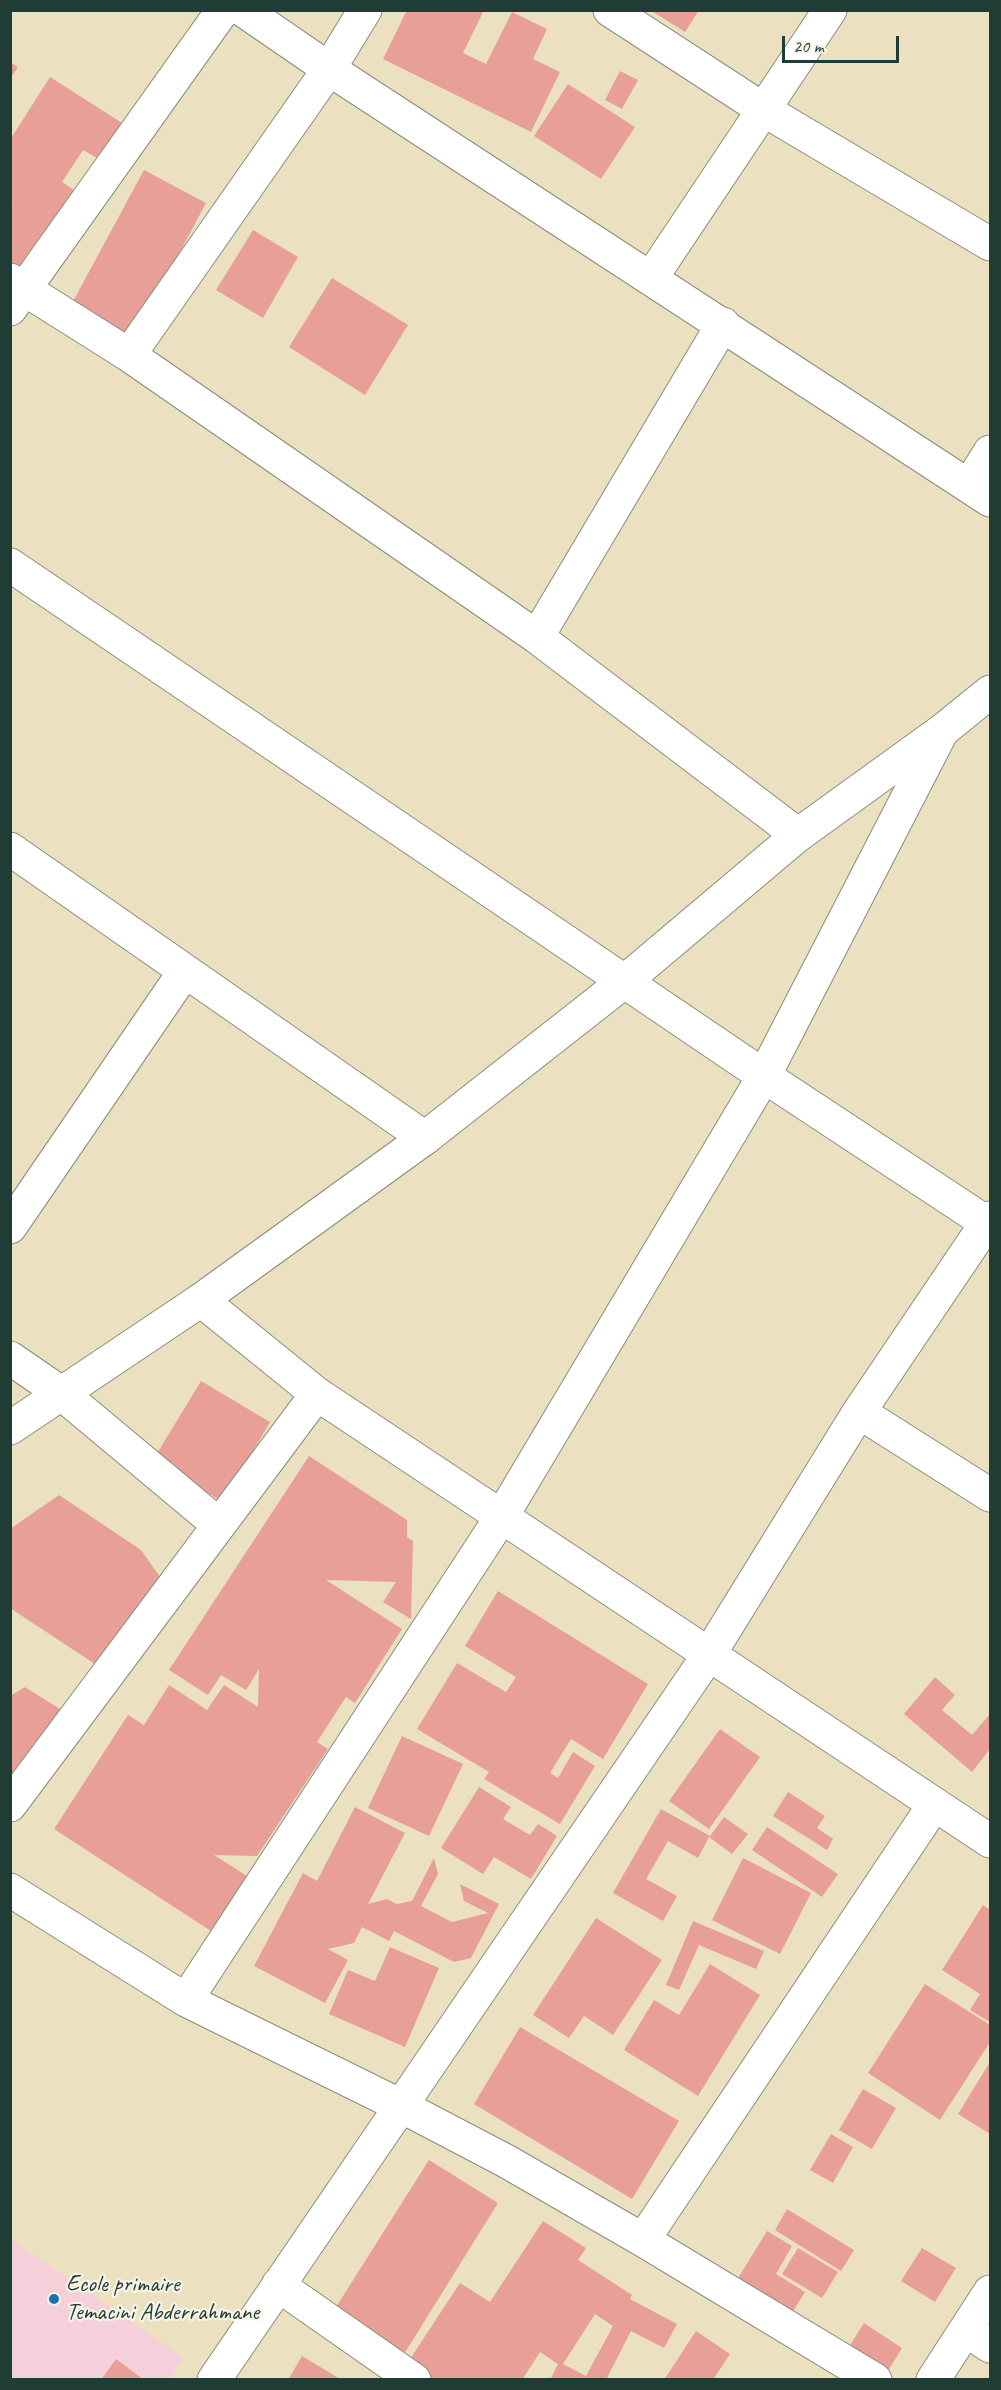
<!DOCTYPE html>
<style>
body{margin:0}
#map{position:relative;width:1001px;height:2390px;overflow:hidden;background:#ebe1c0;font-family:Caveat,sans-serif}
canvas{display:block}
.frame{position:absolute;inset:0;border:12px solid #1f3d34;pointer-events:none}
.scale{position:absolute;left:782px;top:36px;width:117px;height:27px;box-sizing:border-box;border:3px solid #1f3d34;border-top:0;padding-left:8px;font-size:18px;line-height:21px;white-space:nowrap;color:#1f3d34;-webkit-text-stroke:4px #f7f3e8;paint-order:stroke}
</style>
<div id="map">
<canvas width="1001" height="2390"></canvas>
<div class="frame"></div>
<div class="scale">20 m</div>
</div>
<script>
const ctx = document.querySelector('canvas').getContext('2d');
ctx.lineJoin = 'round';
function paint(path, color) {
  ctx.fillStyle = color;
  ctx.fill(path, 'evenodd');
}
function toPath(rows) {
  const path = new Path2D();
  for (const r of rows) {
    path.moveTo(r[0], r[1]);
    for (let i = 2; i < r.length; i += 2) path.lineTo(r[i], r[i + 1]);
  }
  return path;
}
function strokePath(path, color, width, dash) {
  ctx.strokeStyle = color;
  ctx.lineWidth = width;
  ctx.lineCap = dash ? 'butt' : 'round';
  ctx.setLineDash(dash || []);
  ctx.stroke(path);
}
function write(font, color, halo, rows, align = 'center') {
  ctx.font = font + ' Caveat,sans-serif';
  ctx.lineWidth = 4.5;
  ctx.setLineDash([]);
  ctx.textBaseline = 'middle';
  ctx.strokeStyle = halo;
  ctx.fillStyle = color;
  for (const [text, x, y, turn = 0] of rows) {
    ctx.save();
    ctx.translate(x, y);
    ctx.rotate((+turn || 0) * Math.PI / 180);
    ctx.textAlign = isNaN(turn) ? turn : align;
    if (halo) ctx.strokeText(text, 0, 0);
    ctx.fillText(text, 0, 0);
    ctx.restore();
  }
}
const built = toPath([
 [10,2239,184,2358,170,2379,11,2379]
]);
const building = toPath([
 [407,10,484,10,463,53,486,64,512,12,547,29,533,59,560,72,531,132,383,59],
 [650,10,699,10,685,32],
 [10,62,18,67,10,79],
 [620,71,638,80,622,109,605,100],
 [50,77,122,123,99,159,83,150,62,182,75,191,23,273,10,265,10,209,13,205,10,203,10,140],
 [568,84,635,127,601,179,534,136],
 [144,170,206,203,133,340,70,307],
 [253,230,298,257,263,318,216,290],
 [332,278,408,325,365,395,289,347],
 [201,1381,270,1422,223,1502,153,1460],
 [309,1456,407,1520,407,1537,413,1541,411,1619,383,1602,396,1582,326,1580,402,1629,355,1703,346,1697,317,1742,328,1749,257,1856,214,1855,247,1876,211,1931,54,1829,128,1715,144,1725,169,1685,207,1710,224,1685,258,1707,259,1669,246,1690,221,1675,208,1695,169,1670],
 [59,1495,141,1550,163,1581,104,1670,10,1608,10,1529],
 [498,1591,648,1684,603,1759,571,1739,550,1773,558,1778,573,1752,595,1766,560,1824,484,1779,489,1772,417,1729,457,1663,506,1692,516,1677,465,1646],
 [935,1677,955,1695,942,1710,972,1735,990,1714,990,1749,972,1772,904,1714],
 [25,1687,76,1719,10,1797,10,1696],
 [720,1729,760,1757,709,1829,669,1801],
 [402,1736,463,1764,429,1836,368,1808],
 [479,1787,511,1807,503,1819,530,1835,538,1824,557,1836,531,1879,494,1857,483,1874,441,1848],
 [788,1792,825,1816,817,1828,833,1839,827,1850,773,1816],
 [355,1807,405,1833,368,1904,387,1899,397,1904,412,1901,434,1858,438,1874,421,1906,452,1922,488,1913,464,1901,460,1884,499,1904,471,1958,454,1962,394,1931,389,1941,362,1927,354,1943,328,1949,348,1960,325,2003,254,1966,303,1873,317,1881],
 [661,1809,710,1836,724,1817,748,1834,732,1854,709,1837,698,1858,668,1841,646,1879,677,1896,663,1921,613,1893],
 [767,1827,838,1874,822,1897,752,1850],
 [743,1858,811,1893,780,1954,712,1920],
 [983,1905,990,1910,990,2022,970,2010,980,1994,942,1970],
 [596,1918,662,1960,613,2035,584,2016,569,2038,533,2015],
 [693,1921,764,1951,756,1969,699,1945,679,1990,666,1985],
 [390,1947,439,1968,405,2047,329,2014,348,1970,375,1981],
 [710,1964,760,1995,698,2096,624,2050,654,2000,679,2015],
 [925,1984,990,2025,990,2042,940,2120,868,2073],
 [520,2027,679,2121,632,2199,474,2104],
 [990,2062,990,2134,958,2114],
 [863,2089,896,2108,872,2149,839,2130],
 [831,2134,853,2147,833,2183,810,2170],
 [429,2160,498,2203,396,2367,326,2323],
 [787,2209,854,2250,841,2271,775,2230],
 [543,2221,586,2248,578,2260,632,2295,630,2299,677,2324,664,2348,631,2331,606,2380,550,2380,558,2364,540,2352,522,2380,421,2380,404,2368,460,2283,490,2302],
 [595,2314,613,2326,586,2376,563,2364],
 [767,2231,792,2246,776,2274,805,2292,787,2321,732,2288],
 [798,2248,838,2272,822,2298,782,2274],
 [922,2248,956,2268,935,2302,901,2281],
 [864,2323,902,2348,886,2374,847,2350],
 [696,2331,730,2354,713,2380,664,2380],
 [302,2356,342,2380,288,2380],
 [116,2359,144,2380,101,2380]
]);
const street = toPath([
 [610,10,764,110,990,244],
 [651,278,830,10],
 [10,280,129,355,537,637,798,835],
 [10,309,223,10],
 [129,355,329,69,365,10],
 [969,486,990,452],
 [10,565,764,1076,990,1225],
 [537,637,723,324],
 [10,849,425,1138],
 [10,1227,185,971],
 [201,1300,317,1394,990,1841],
 [10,1358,61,1393,219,1525],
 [859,1412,990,1495],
 [10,1805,317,1394],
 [10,1890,186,2000,401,2106,506,2161,643,2240,875,2380],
 [186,2000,502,1516,764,1076,942,731],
 [643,2240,934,1805],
 [278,2285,414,2380],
 [966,2330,990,2346],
 [214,2380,710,1653,859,1412,990,1218],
 [933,2380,990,2292]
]);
const secondary = toPath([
 [243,10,329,69,990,500],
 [10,1428,201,1300,425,1138,625,981,798,835,942,731,990,692]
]);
const markers = [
 [54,2299,6,"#1f6fb2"]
];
const poiNames = [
 ["Ecole primaire",66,2285],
 ["Temacini Abderrahmane",66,2313]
];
paint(built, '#f5cfda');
paint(building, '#e79f98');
strokePath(street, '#858f7a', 35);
strokePath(secondary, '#858f7a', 35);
strokePath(street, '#fff', 33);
strokePath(secondary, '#fff', 33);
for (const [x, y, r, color] of markers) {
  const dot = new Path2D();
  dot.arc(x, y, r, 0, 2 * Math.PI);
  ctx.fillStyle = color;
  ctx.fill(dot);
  strokePath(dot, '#f7f3e8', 2);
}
write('24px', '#1f3d34', '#f7f3e8', poiNames, 'left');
</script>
